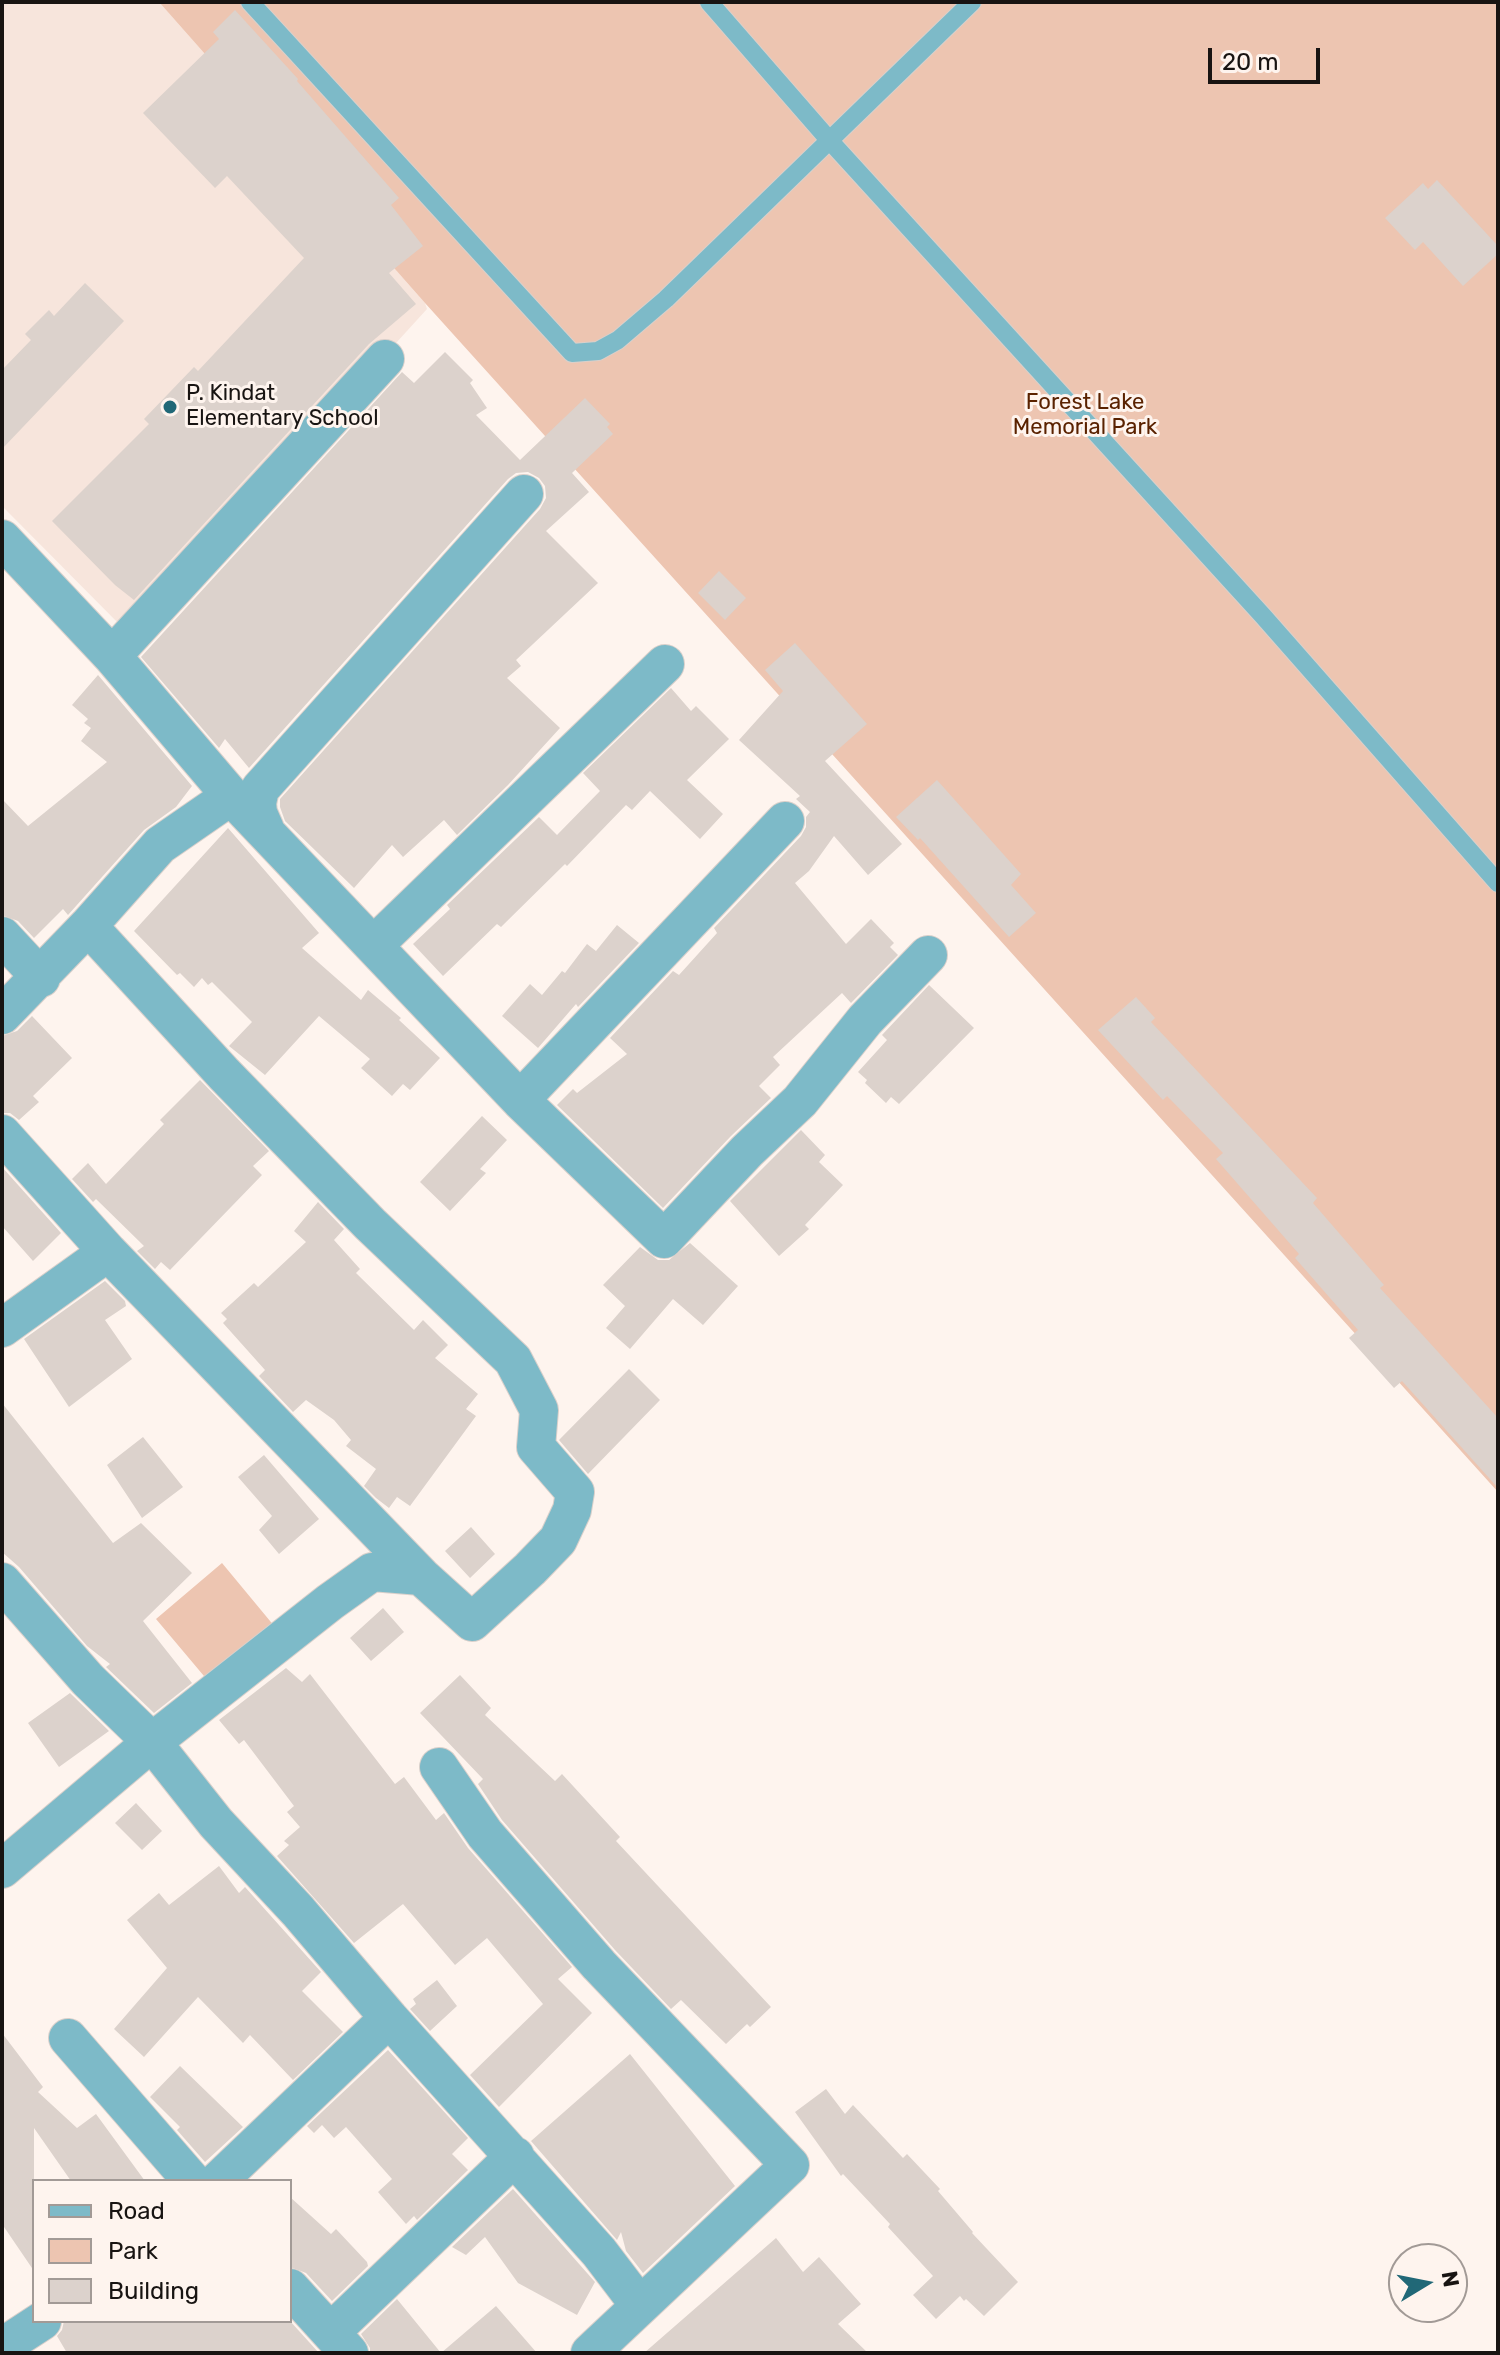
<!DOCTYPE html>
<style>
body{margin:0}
#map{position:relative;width:1500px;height:2355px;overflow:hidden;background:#fef4ee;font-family:Rubik,sans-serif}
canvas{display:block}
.frame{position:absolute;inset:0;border:4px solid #181412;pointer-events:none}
.legend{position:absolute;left:32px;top:2179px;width:260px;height:144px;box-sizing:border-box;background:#fef4ee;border:2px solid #a29a96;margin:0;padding:10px 14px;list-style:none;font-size:24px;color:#181412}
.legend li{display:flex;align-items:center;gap:16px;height:40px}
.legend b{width:40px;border:2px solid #a29a96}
.north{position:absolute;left:1388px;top:2243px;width:80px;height:80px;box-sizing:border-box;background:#fef4ee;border:2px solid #a29a96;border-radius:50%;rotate:80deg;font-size:22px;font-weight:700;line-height:32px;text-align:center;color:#181412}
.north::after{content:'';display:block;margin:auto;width:28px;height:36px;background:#216877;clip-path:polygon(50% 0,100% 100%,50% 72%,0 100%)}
.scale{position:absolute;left:1208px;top:48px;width:112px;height:36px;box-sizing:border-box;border:4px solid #181412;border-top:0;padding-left:10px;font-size:24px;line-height:28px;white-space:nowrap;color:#181412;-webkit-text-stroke:6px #fef4ee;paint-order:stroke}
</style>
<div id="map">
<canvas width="1500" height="2355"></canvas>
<div class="frame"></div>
<ul class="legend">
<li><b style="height:10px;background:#7dbac8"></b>Road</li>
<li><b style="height:22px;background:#edc5b1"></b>Park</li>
<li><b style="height:22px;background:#dcd2cc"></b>Building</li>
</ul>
<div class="north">N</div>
<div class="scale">20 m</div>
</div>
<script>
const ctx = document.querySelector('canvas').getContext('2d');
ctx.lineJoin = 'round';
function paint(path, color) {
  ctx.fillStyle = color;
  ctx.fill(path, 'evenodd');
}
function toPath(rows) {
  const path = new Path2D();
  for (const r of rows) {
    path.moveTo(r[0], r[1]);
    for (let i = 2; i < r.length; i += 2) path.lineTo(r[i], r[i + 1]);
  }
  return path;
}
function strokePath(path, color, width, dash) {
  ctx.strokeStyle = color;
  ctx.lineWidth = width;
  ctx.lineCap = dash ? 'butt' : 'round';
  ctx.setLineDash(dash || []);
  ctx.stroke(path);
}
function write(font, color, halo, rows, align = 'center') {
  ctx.font = font + ' Rubik,sans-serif';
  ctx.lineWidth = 6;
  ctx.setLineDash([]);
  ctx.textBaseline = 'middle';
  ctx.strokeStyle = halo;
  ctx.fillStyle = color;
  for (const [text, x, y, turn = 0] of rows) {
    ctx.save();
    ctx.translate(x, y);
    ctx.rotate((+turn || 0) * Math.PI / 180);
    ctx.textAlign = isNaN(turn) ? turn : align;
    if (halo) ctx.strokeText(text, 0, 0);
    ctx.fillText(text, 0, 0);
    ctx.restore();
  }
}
const built = toPath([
 [2,2,159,2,425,303,427,309,130,635,2,506]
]);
const green = toPath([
 [159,2,1498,2,1498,1492,425,303],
 [222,1563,275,1627,209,1682,156,1619]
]);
const building = toPath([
 [235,10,298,79,297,81,399,198,391,205,423,246,389,273,416,304,369,344,134,600,115,585,52,521,149,424,144,419,194,367,198,371,304,258,227,176,215,188,143,113,219,39,213,32],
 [1437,180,1498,246,1498,254,1463,286,1423,242,1415,250,1385,218,1423,183,1428,189],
 [85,283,124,321,2,449,2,370,31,340,25,334,49,310,54,316],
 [445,352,473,380,470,383,487,408,476,415,520,460,585,398,610,424,607,427,613,434,572,473,589,492,546,531,598,583,516,660,521,666,507,678,560,728,508,785,457,835,444,820,403,857,392,845,354,888,285,821,280,807,280,799,540,509,546,498,545,486,539,478,528,472,516,473,508,479,249,768,225,739,219,748,141,657,402,372,414,383],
 [719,571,746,598,725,620,698,593],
 [795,643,867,724,825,761,902,844,868,875,834,836,809,871,795,883,846,944,871,919,894,943,890,947,898,955,851,1003,842,993,773,1057,780,1065,759,1086,771,1098,731,1136,663,1208,557,1105,573,1089,577,1093,627,1054,610,1038,673,971,679,975,717,933,714,928,801,836,806,827,806,817,810,812,796,799,800,796,739,740,783,691,765,670],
 [98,675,192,786,176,807,144,830,68,915,63,909,34,938,18,921,2,915,2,799,28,826,107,762,81,741,91,728,84,723,88,719,72,705],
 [671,688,691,711,696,706,729,739,687,780,723,814,700,839,650,791,632,810,626,805,567,866,565,864,501,927,497,924,443,976,413,944,450,909,447,905,539,817,557,835,600,791,583,773],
 [937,780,1021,874,1011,885,1036,913,1009,937,920,838,918,840,896,817],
 [228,828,319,933,302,948,361,1000,368,990,401,1018,399,1020,440,1058,410,1090,403,1084,392,1096,361,1068,370,1059,319,1016,265,1075,229,1046,252,1022,212,982,208,985,202,978,194,987,180,973,177,975,134,931],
 [617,925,639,943,578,1007,576,1004,538,1048,502,1016,530,984,542,995,562,971,565,973,587,944,596,951],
 [929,985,974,1028,899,1104,891,1097,886,1103,865,1083,867,1080,858,1072,887,1040,882,1035],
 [1136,997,1155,1018,1151,1022,1317,1198,1313,1203,1384,1285,1380,1288,1498,1418,1498,1488,1402,1381,1394,1388,1349,1338,1358,1330,1295,1258,1299,1254,1216,1159,1223,1153,1167,1096,1163,1100,1098,1030],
 [32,1016,72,1058,33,1096,39,1102,19,1120,10,1113,2,1113,2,1036,17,1031],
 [200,1080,269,1151,253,1166,262,1175,170,1270,161,1262,155,1269,137,1251,144,1246,96,1199,93,1202,72,1179,88,1163,106,1184,164,1124,160,1120],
 [482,1116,507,1140,480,1169,486,1173,450,1211,420,1182],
 [801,1130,825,1155,819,1162,843,1185,805,1225,809,1229,779,1256,730,1201],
 [2,1167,61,1233,33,1261,2,1226],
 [318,1202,344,1229,334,1240,360,1269,356,1273,414,1330,423,1320,448,1345,435,1358,478,1394,466,1409,476,1416,410,1506,397,1497,389,1508,376,1498,364,1486,376,1469,346,1446,351,1440,334,1420,306,1400,293,1412,259,1376,265,1370,223,1323,227,1319,221,1313,254,1283,258,1287,306,1242,294,1231],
 [690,1243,738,1286,703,1325,673,1299,630,1349,606,1328,625,1306,603,1285,640,1247,658,1260,669,1260],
 [105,1281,125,1301,126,1306,105,1320,132,1359,69,1407,24,1339],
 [629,1369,660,1400,588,1474,559,1440],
 [2,1403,113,1543,141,1523,192,1573,143,1621,192,1683,154,1713,106,1667,110,1664,87,1646,19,1567,2,1552],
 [143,1437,183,1487,142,1518,107,1465],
 [264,1455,319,1519,279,1554,259,1530,272,1516,238,1477],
 [471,1527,495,1554,470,1578,445,1551],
 [383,1608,404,1632,371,1661,350,1638],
 [286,1668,302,1682,310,1674,395,1784,404,1777,436,1820,444,1813,468,1848,572,1967,558,1979,592,2013,499,2107,470,2075,543,2004,487,1938,455,1965,403,1904,354,1943,277,1856,289,1845,284,1841,300,1827,287,1812,294,1806,244,1740,239,1744,219,1720],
 [460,1675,491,1708,485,1715,555,1781,562,1774,620,1837,616,1841,771,2007,750,2027,747,2024,726,2044,681,2000,671,2009,615,1950,502,1820,478,1784,483,1779,420,1713],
 [70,1693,109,1731,59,1767,28,1723],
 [136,1803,162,1831,142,1850,115,1823],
 [219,1866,239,1893,245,1887,321,1972,302,1991,343,2032,293,2080,250,2035,243,2043,198,1997,144,2057,114,2029,167,1968,127,1920,159,1893,169,1905],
 [437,1980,457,2006,430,2031,410,2009,416,2004,413,1999],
 [2,2033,43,2087,38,2092,77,2128,96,2114,145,2181,71,2181,34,2128,34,2271,2,2224],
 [388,2050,468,2138,452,2154,468,2170,417,2220,414,2216,406,2224,378,2192,392,2179,346,2127,334,2138,322,2125,314,2133,307,2126],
 [630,2054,735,2186,643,2273,626,2251,621,2232,617,2240,531,2141],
 [180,2066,243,2127,205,2162,177,2130,180,2127,150,2097],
 [826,2089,845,2114,853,2105,903,2158,907,2154,940,2189,938,2191,973,2232,972,2233,1018,2282,984,2316,966,2299,964,2301,960,2296,936,2319,913,2295,933,2276,888,2227,890,2224,843,2174,841,2176,795,2112],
 [513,2189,595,2282,577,2315,518,2283,485,2237,466,2255,452,2247],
 [290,2197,331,2234,336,2229,367,2262,368,2266,332,2301,306,2273,290,2267],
 [776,2238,803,2272,819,2257,861,2304,838,2324,868,2353,644,2353],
 [397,2299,441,2353,496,2306,537,2353,370,2353,370,2348,361,2334],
 [64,2321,290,2321,319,2353,67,2353,57,2336,62,2330]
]);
const service = toPath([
 [250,2,572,353,598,351,618,340,666,299,972,2],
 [709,2,830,141,1263,616,1498,883]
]);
const minor = toPath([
 [2,539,112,656,231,796,520,1100,664,1239,747,1151,800,1101,865,1020,928,955],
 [112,656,385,359],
 [265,829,258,813,257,803,260,789,524,494],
 [2,936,41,978],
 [375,944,665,664],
 [2,1015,88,926,160,845,231,796],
 [520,1100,785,821],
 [2,1134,108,1252,421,1576],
 [2,1328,108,1252],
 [2,1582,88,1680,152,1742,216,1823,298,1911,389,2018,599,2252,640,2306],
 [439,1767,485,1834,599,1965,790,2165,590,2353],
 [2,1869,152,1742,330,1602,372,1572,421,1576,472,1622,530,1569,558,1540,572,1510,575,1492,536,1447,539,1410,513,1360,370,1224,224,1074,88,926],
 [68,2038,192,2181],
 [218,2181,389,2018],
 [290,2288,349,2353],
 [331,2332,515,2156],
 [2,2347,42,2321]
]);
const markers = [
 [170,407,8,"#216877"]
];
const poiNames = [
 ["P. Kindat",186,394],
 ["Elementary School",186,419]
];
const parkNames = [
 ["Forest Lake",1085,403],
 ["Memorial Park",1085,428]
];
paint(built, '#f7e5dc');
paint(green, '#edc5b1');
paint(building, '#dcd2cc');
strokePath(service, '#d9d0cb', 20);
strokePath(minor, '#d9d0cb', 40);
strokePath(service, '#7dbac8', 18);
strokePath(minor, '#7dbac8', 38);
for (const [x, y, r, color] of markers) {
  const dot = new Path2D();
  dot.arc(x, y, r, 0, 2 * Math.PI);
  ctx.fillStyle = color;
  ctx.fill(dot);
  strokePath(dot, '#fef4ee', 3);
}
write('22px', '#181412', '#fef4ee', poiNames, 'left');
write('22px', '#5a2200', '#fef4ee', parkNames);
</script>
